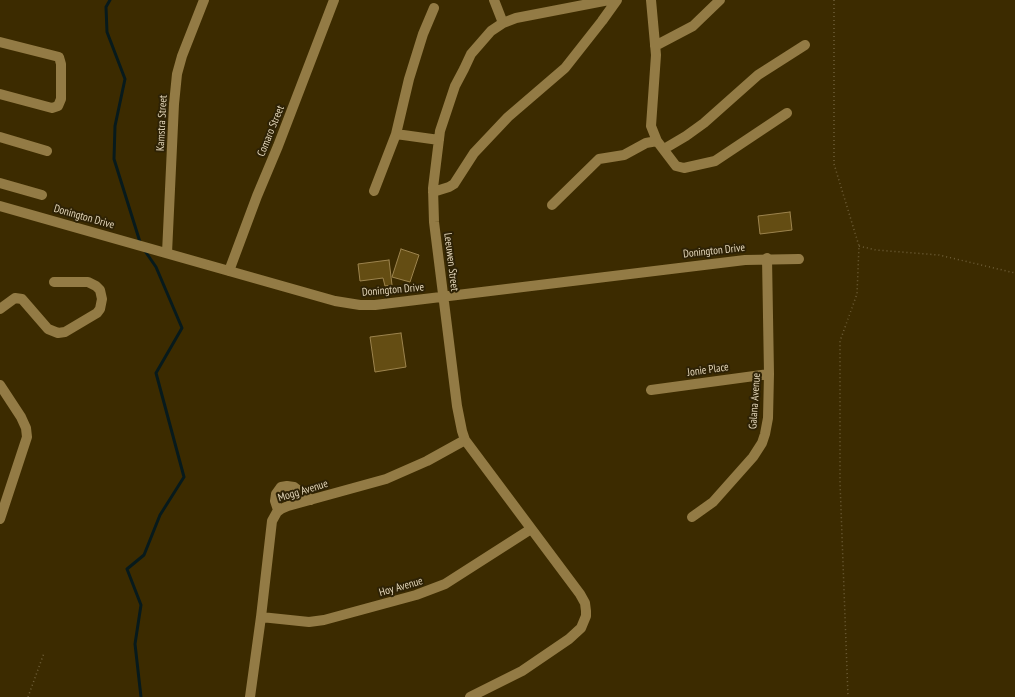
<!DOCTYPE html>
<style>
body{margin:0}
canvas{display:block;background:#3c2b00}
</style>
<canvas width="1015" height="697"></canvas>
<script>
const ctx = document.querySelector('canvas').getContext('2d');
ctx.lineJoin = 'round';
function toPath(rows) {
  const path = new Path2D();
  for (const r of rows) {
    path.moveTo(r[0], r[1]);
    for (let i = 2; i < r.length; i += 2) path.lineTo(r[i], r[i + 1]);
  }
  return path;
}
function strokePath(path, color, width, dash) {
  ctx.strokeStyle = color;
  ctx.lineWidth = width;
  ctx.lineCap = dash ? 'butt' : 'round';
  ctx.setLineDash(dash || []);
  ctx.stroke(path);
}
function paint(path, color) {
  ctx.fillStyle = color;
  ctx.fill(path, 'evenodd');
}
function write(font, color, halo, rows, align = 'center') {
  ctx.font = font + ' "PT Sans Narrow",sans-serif';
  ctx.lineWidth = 4;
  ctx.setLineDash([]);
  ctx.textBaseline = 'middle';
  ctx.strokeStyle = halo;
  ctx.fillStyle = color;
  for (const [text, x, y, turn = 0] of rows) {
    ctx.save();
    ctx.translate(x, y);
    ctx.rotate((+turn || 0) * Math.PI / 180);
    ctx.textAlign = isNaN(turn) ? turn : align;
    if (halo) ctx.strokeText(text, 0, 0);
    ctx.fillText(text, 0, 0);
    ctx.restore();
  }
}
const stream = toPath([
 [110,0,106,7,107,32,125,79,115,126,114,159,140,242],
 [141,697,135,644,141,605,127,569,144,555,160,515,184,477,156,373,182,328,156,267,145,251]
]);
const building = toPath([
 [790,212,792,230,760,234,758,216,790,212],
 [401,249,419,255,410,282,392,277,401,249],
 [389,260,392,285,385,286,383,278,360,281,358,264,389,260],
 [401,333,406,367,375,372,370,337,401,333]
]);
const path = toPath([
 [834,0,834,164,859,246,857,294,840,341,840,482,848,697],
 [859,246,876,250,939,255,1015,273],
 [28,697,44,653]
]);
const minor = toPath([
 [494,0,503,23],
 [651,0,656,55,651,126,657,141,676,166,684,168,715,161,787,113],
 [434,8,423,34,409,79,396,134,439,140],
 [0,42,59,57,61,64,61,99,58,106,52,108,0,94],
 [655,46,693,26,720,0],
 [0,137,47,151],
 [664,149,686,136,704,123,758,75,805,45],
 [0,183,42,195],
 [374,191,396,134],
 [433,192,449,187,454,184,474,153,508,117,565,68,602,21,617,0],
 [552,205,599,159,624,155,646,143,657,141],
 [0,206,335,301,360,305,375,305,745,260,799,259],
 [167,253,174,104,177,74,182,56,204,0],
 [229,271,257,196,278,146,334,0],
 [0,309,15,298,22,299,48,329,58,333,65,332,97,313,100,309,102,299,100,290,96,286,88,282,54,282],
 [0,385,21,417,26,428,27,437,0,519],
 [651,390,769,374],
 [278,510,275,501,276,494,281,487,287,486,294,487,311,500],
 [692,517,713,502,753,457,762,443,765,434,768,418,769,374,767,258],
 [261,617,309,622,324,620,416,595,445,584,531,529],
 [250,697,261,617,272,521,277,512,281,509,288,506,386,479,427,461,465,440],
 [470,697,522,671,569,639,581,628,586,616,586,611,585,603,580,594,465,440,462,431,457,406,434,222,433,188,440,131,455,86,464,69,471,54,491,31,503,23,516,18,609,0]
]);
const streetNames = [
 ["Kamstra Street",162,123,-87],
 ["Comaro Street",271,131,-68],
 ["Donington Drive",84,217,16],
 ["Donington Drive",714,251,-6],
 ["Leeuwen Street",451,262,83],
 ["Donington Drive",393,290,-5],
 ["Jonie Place",708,370,-8],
 ["Galana Avenue",755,401,-86],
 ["Mogg Avenue",303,491,-17],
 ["Hoy Avenue",401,587,-16]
];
strokePath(stream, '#071a1c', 3);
paint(building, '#644d13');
strokePath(building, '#9c834d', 1);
strokePath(path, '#6e5e38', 1.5, [1, 3]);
strokePath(minor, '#937b45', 10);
write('11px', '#e3d6ba', '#2e2205', streetNames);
</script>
